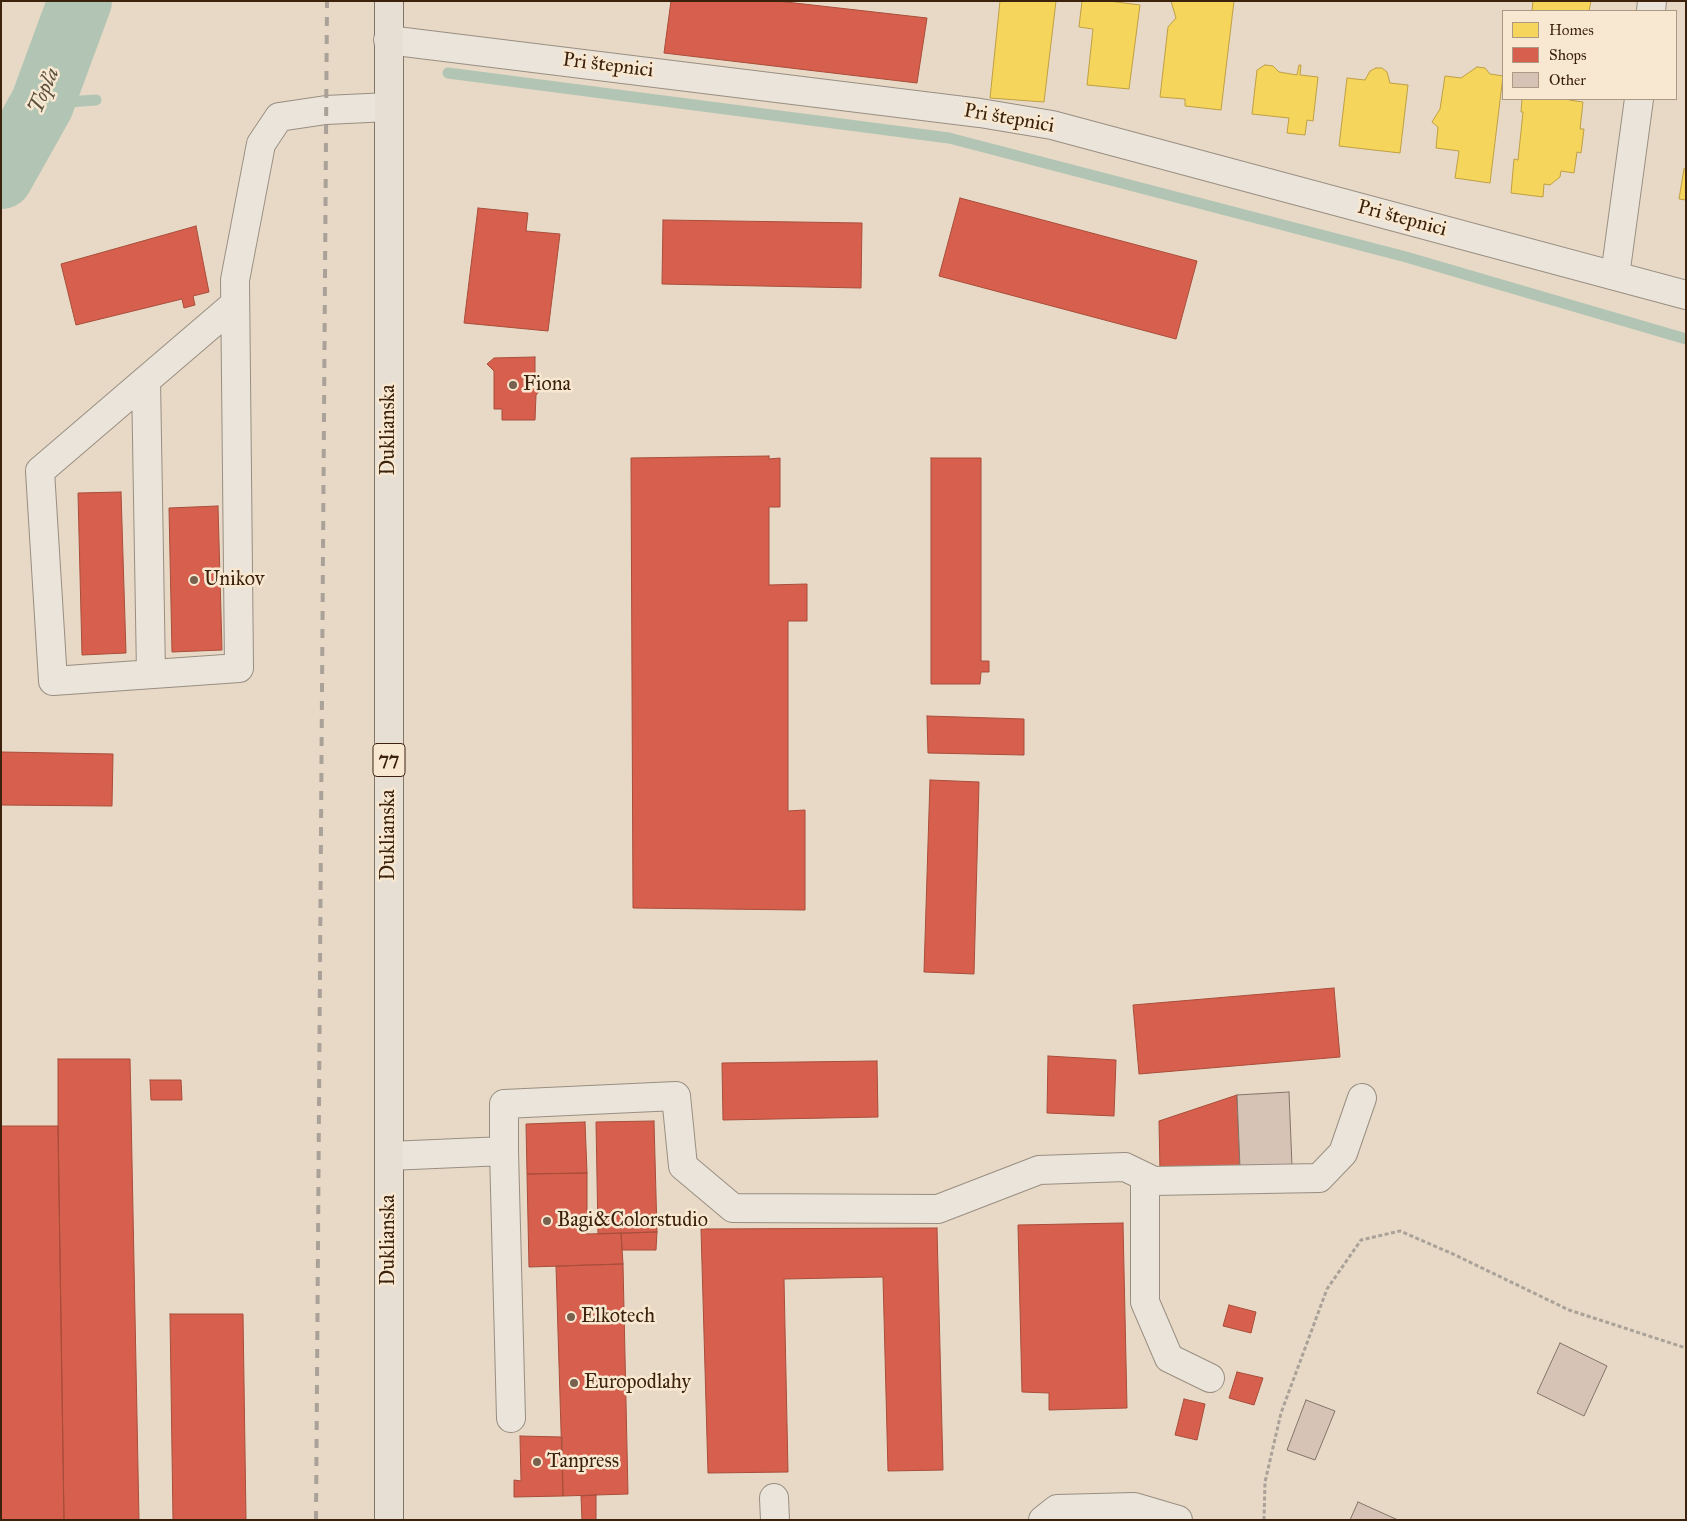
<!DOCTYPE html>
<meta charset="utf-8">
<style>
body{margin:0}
#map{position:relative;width:1687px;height:1521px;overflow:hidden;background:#e7d9c6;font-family:"IM FELL Great Primer",serif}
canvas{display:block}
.frame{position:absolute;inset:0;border:2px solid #3c220d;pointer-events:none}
.legend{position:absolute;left:1502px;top:10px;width:175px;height:90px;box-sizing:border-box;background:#f8e8d1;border:1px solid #ad9983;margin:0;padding:6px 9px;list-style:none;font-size:15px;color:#3c220d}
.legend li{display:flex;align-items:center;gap:10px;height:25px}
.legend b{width:25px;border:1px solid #ad9983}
</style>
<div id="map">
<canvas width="1687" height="1521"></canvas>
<div class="frame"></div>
<ul class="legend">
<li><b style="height:14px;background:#f6d55c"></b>Homes</li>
<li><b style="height:14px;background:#d6604d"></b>Shops</li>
<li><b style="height:14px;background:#d6c3b6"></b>Other</li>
</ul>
</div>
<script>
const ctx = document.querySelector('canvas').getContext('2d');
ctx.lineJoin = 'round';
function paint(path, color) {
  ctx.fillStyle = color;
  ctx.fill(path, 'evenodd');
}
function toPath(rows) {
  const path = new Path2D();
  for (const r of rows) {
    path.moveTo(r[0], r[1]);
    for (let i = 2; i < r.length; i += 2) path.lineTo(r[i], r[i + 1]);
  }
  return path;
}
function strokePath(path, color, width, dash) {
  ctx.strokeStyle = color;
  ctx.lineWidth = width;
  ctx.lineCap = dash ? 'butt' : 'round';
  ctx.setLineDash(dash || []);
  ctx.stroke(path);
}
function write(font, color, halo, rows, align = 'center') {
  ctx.font = font + ' "IM FELL Great Primer",serif';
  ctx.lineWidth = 5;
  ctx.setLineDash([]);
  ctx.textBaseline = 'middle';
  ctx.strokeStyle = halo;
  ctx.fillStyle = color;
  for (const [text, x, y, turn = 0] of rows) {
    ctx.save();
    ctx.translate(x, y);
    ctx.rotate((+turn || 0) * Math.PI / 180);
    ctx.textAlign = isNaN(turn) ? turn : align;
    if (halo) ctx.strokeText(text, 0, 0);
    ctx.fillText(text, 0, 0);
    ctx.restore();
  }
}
const homes = toPath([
 [1000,1,1056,1,1044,102,990,98,1000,1],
 [1082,1,1109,1,1140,5,1129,89,1087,85,1093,29,1079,27,1082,1],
 [1171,1,1234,1,1221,110,1185,106,1185,99,1160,97,1168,27,1176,18,1171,1],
 [1533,1,1591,1,1589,11,1532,11,1533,1],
 [1265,65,1273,66,1279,72,1297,75,1299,65,1301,65,1300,75,1318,77,1313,121,1307,120,1305,135,1287,133,1289,118,1252,114,1257,70,1265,65],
 [1477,67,1485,68,1490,74,1503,76,1490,183,1455,178,1459,151,1436,148,1438,127,1432,122,1440,109,1445,76,1461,78,1477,67],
 [1376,68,1382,68,1387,72,1390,83,1408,85,1400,153,1339,146,1347,78,1365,80,1370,71,1376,68],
 [1522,99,1569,99,1569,100,1583,102,1580,129,1584,129,1581,153,1577,152,1574,173,1561,171,1560,177,1550,185,1544,184,1543,197,1511,193,1514,159,1518,160,1523,112,1521,112,1522,99],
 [1684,169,1686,169,1686,200,1679,199,1684,169]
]);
const shops = toPath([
 [671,1,777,1,927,18,917,83,664,53,671,1],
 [960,198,1197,261,1176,339,939,276,960,198],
 [478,208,528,213,526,231,560,234,548,331,464,323,478,208],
 [663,220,862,223,861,288,662,284,663,220],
 [196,226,209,292,193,296,195,305,184,308,182,299,76,325,61,264,196,226],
 [535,357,535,384,541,389,536,395,535,420,502,420,502,409,494,409,494,371,487,364,494,358,535,357],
 [769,456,769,459,780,458,780,507,769,507,769,585,807,584,807,621,788,621,788,811,805,810,805,910,633,908,631,458,769,456],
 [931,458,981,458,981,661,989,661,989,672,981,672,980,684,931,684,931,458],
 [121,492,126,653,82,655,78,493,121,492],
 [218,506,222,650,172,652,169,508,218,506],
 [927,716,1024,719,1024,755,928,753,927,716],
 [1,752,113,754,112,806,1,805,1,752],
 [930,780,979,782,974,974,924,972,930,780],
 [1334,988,1340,1057,1139,1074,1133,1005,1334,988],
 [1048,1056,1116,1060,1114,1116,1047,1113,1048,1056],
 [58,1059,130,1059,139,1520,64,1520,58,1126,58,1059],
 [877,1061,878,1117,723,1120,722,1063,877,1061],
 [150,1080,181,1080,182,1100,151,1100,150,1080],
 [1237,1095,1240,1168,1160,1172,1159,1121,1237,1095],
 [654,1121,657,1232,598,1234,596,1122,654,1121],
 [585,1122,587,1173,527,1174,526,1124,585,1122],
 [1,1126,58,1126,64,1520,1,1520,1,1126],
 [587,1173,587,1234,621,1233,623,1264,529,1267,527,1174,587,1173],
 [1123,1223,1127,1408,1049,1410,1049,1393,1022,1392,1018,1225,1123,1223],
 [937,1228,943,1470,888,1471,883,1277,784,1279,788,1472,708,1473,701,1229,937,1228],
 [657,1232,656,1250,622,1250,621,1233,657,1232],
 [623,1264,628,1494,563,1496,556,1266,623,1264],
 [1229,1305,1256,1312,1251,1333,1223,1326,1229,1305],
 [170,1314,243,1314,246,1520,173,1520,170,1314],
 [1237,1372,1263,1378,1254,1405,1229,1398,1237,1372],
 [1184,1399,1205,1404,1197,1440,1175,1435,1184,1399],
 [520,1436,562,1437,563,1496,514,1497,514,1480,521,1481,520,1436],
 [596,1495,596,1520,582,1520,581,1496,596,1495]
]);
const stream = toPath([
 [448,73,949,138,1406,257,1686,339],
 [42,104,96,100]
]);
const river = toPath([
 [1,177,42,104,80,1]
]);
const building = toPath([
 [1289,1092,1292,1166,1240,1168,1237,1095,1289,1092],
 [1560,1343,1607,1366,1584,1416,1537,1393,1560,1343],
 [1306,1400,1335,1411,1315,1460,1287,1450,1306,1400],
 [1358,1502,1398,1520,1350,1520,1358,1502]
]);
const path = toPath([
 [1264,1520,1265,1482,1281,1413,1327,1289,1361,1240,1400,1231,1453,1254,1569,1310,1686,1348]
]);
const minor = toPath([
 [1651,11,1652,1],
 [388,40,980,113,1052,125,1686,295],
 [1615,276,1639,99],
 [235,304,40,471,53,681,239,668,235,280,261,144,279,117,326,110,389,107],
 [146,380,151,674],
 [504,1151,511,1418],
 [389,1156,504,1151,504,1104,676,1096,683,1166,733,1208,938,1209,1039,1170,1125,1167,1154,1181,1319,1178,1343,1153,1362,1098],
 [1145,1177,1145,1302,1169,1358,1210,1378],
 [774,1498,775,1520],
 [1043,1520,1057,1509,1134,1507,1178,1520]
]);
const major = toPath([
 [389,1,389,1520]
]);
const rail = toPath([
 [316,1520,327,1]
]);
const markers = [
 [513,385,5,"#78624e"],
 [194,580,5,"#78624e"],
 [547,1221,5,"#78624e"],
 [571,1317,5,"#78624e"],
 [574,1383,5,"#78624e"],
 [537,1462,5,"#78624e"]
];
const shields = [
 [389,760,32]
];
const shieldNames = [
 ["77",389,760]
];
const streetNames = [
 ["Pri štepnici",608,66,7],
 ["Pri štepnici",1009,119,10],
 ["Pri štepnici",1402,219,15],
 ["Duklianska",389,430,-90],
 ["Duklianska",389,835,-90],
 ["Duklianska",389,1240,-90]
];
const poiNames = [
 ["Fiona",523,385],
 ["Unikov",204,580],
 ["Bagi&Colorstudio",557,1221],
 ["Elkotech",581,1317],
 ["Europodlahy",584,1383],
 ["Tanpress",547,1462]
];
const waterNames = [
 ["Topľa",45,91,-67]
];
paint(homes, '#f6d55c');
strokePath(homes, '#be9f44', 1);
paint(shops, '#d6604d');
strokePath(shops, '#a84d3a', 1);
strokePath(stream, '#b2c5b4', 11);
strokePath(river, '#b2c5b4', 64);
paint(building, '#d6c3b6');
strokePath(building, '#817568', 1);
strokePath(minor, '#998e81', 30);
strokePath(major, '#817568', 30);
strokePath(path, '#aaa299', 3, [4, 2.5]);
strokePath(minor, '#eae4da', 28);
strokePath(major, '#e7dfd4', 28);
strokePath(rail, '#aaa299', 4, [9, 9]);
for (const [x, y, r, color] of markers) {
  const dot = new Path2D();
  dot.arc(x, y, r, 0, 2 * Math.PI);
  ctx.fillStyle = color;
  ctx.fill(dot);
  strokePath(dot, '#f8e8d1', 2);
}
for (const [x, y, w] of shields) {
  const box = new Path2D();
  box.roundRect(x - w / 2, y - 16.5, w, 33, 4);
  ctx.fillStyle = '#f8e8d1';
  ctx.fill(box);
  strokePath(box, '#3c220d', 1);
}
write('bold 19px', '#3c220d', null, shieldNames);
write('20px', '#3c220d', '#f8e8d1', streetNames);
write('20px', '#3c220d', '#f8e8d1', poiNames, 'left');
write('italic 21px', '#59503d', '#f8e8d1', waterNames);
</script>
